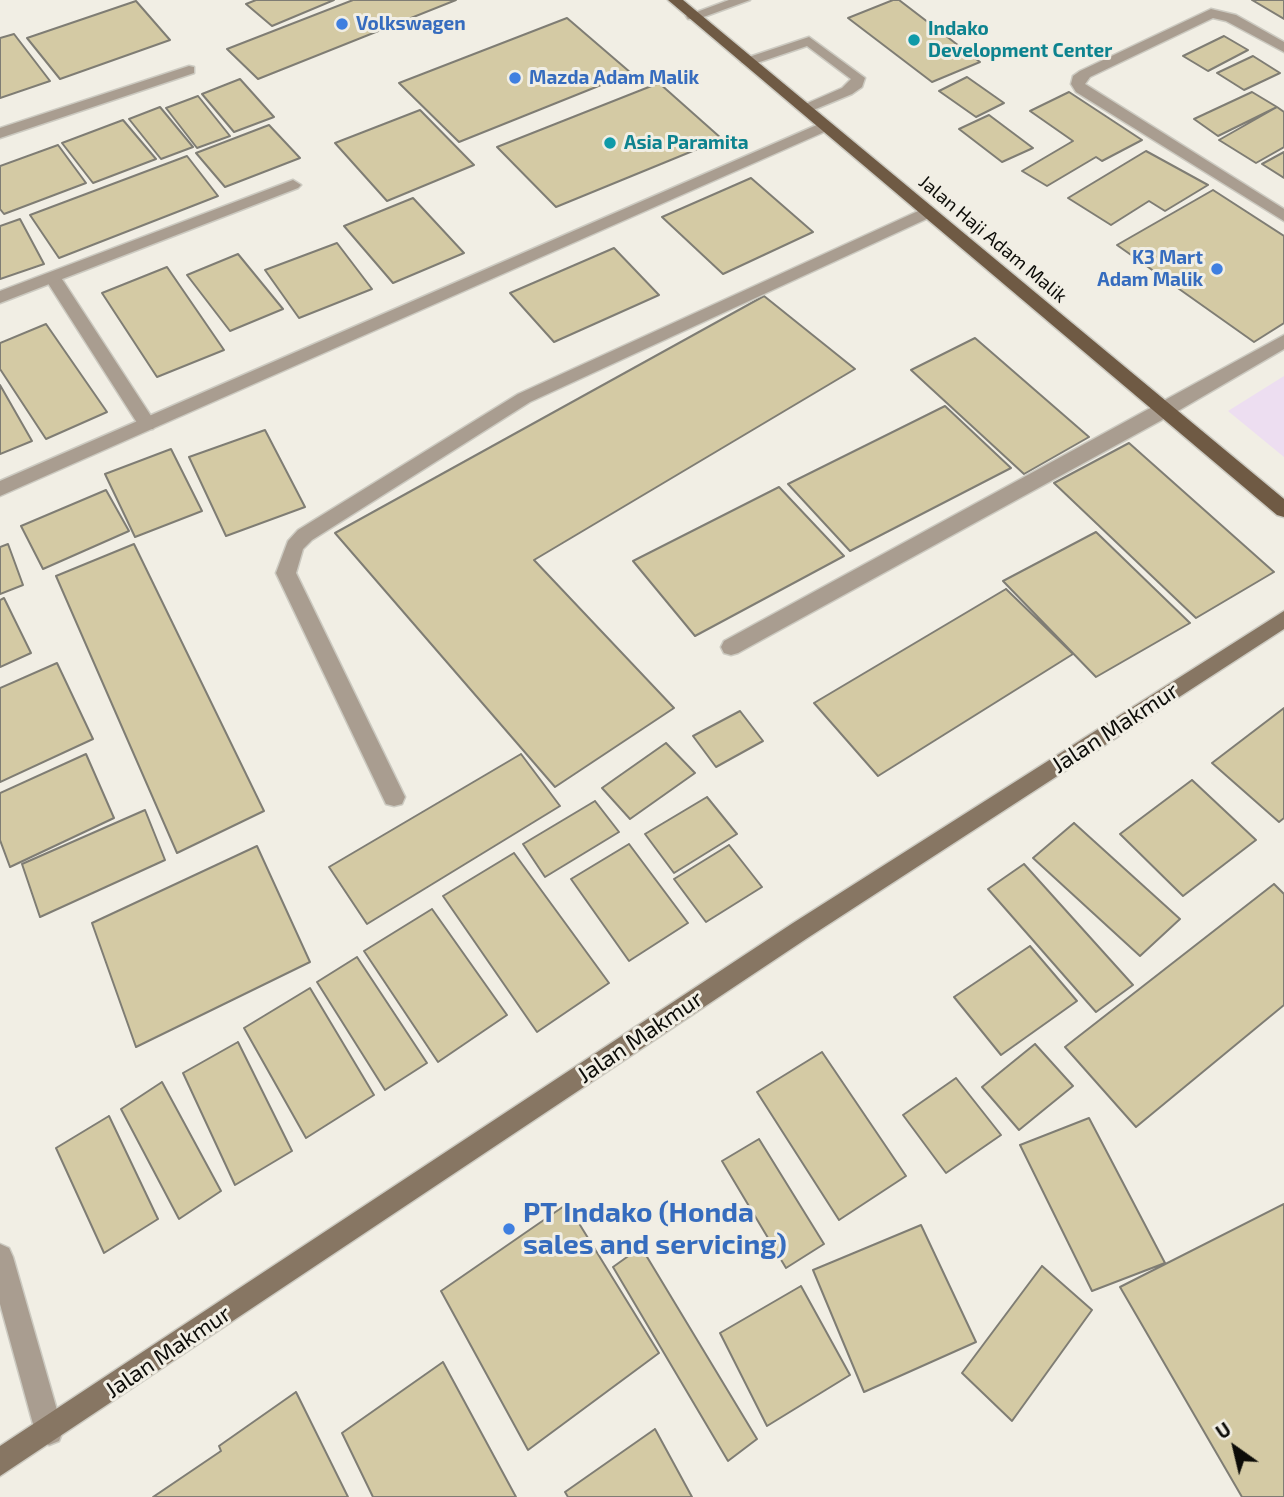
<!DOCTYPE html>
<style>
body{margin:0}
#map{position:relative;width:1284px;height:1497px;overflow:hidden;background:#f1eee4;font-family:"Exo 2",sans-serif}
canvas{display:block}
.north{position:absolute;left:1200px;top:1413px;width:70px;height:70px;-webkit-text-stroke:5px #f1eee4;paint-order:stroke;rotate:326deg;font-size:19px;font-weight:700;line-height:28px;text-align:center;color:#0c0c08}
.north::after{content:'';display:block;margin:auto;width:24px;height:32px;background:#0c0c08;clip-path:polygon(50% 0,100% 100%,50% 72%,0 100%)}
</style>
<div id="map">
<canvas width="1284" height="1497"></canvas>
<div class="north">U</div>
</div>
<script>
const ctx = document.querySelector('canvas').getContext('2d');
ctx.lineJoin = 'round';
function paint(path, color) {
  ctx.fillStyle = color;
  ctx.fill(path, 'evenodd');
}
function toPath(rows) {
  const path = new Path2D();
  for (const r of rows) {
    path.moveTo(r[0], r[1]);
    for (let i = 2; i < r.length; i += 2) path.lineTo(r[i], r[i + 1]);
  }
  return path;
}
function strokePath(path, color, width, dash) {
  ctx.strokeStyle = color;
  ctx.lineWidth = width;
  ctx.lineCap = dash ? 'butt' : 'round';
  ctx.setLineDash(dash || []);
  ctx.stroke(path);
}
function write(font, color, halo, rows, align = 'center') {
  ctx.font = font + ' "Exo 2",sans-serif';
  ctx.lineWidth = 6;
  ctx.setLineDash([]);
  ctx.textBaseline = 'middle';
  ctx.strokeStyle = halo;
  ctx.fillStyle = color;
  for (const [text, x, y, turn = 0] of rows) {
    ctx.save();
    ctx.translate(x, y);
    ctx.rotate((+turn || 0) * Math.PI / 180);
    ctx.textAlign = isNaN(turn) ? turn : align;
    if (halo) ctx.strokeText(text, 0, 0);
    ctx.fillText(text, 0, 0);
    ctx.restore();
  }
}
const commercial = toPath([
 [1284,376,1284,457,1228,411]
]);
const building = toPath([
 [256,0,334,0,272,26,246,4,256,0],
 [353,0,456,0,258,79,227,49,353,0],
 [893,0,899,0,980,62,932,82,848,18,893,0],
 [1252,0,1284,0,1284,19,1252,0],
 [136,1,170,40,60,79,27,38,136,1],
 [567,18,631,73,459,142,399,83,567,18],
 [14,34,50,81,0,98,0,38,14,34],
 [1224,36,1248,50,1208,71,1183,56,1224,36],
 [1253,56,1280,73,1244,90,1217,73,1253,56],
 [967,77,1004,103,976,117,939,91,967,77],
 [240,79,274,117,234,132,202,94,240,79],
 [659,83,722,139,556,207,497,147,659,83],
 [1069,92,1142,140,1102,161,1096,157,1047,186,1022,171,1073,141,1030,111,1069,92],
 [1252,92,1277,107,1218,136,1194,119,1252,92],
 [198,96,230,136,197,148,166,108,198,96],
 [160,107,193,147,161,159,129,119,160,107],
 [1277,107,1284,112,1284,147,1256,163,1219,140,1277,107],
 [420,110,474,165,387,201,335,143,420,110],
 [989,115,1033,148,1002,162,959,129,989,115],
 [123,120,156,159,93,183,62,143,123,120],
 [269,125,300,158,225,187,196,153,269,125],
 [58,145,86,183,4,214,0,209,0,166,58,145],
 [1146,151,1208,185,1165,211,1149,201,1111,225,1068,198,1146,151],
 [1284,152,1284,178,1262,164,1284,152],
 [187,156,218,196,59,258,30,215,187,156],
 [751,178,813,232,723,274,662,217,751,178],
 [1213,190,1284,236,1284,323,1254,342,1117,245,1213,190],
 [413,198,464,253,393,283,344,226,413,198],
 [20,219,44,264,0,279,0,226,20,219],
 [337,243,372,289,299,318,265,270,337,243],
 [614,248,659,295,554,342,510,293,614,248],
 [238,254,283,309,230,331,187,275,238,254],
 [167,267,224,350,157,377,102,293,167,267],
 [764,296,855,369,534,560,674,708,555,787,335,533,764,296],
 [46,324,107,412,46,439,0,369,0,343,46,324],
 [975,338,1089,437,1024,474,911,370,975,338],
 [0,385,32,441,0,454,0,385],
 [945,406,1011,468,850,551,788,484,945,406],
 [265,430,305,507,226,536,189,457,265,430],
 [1129,443,1274,572,1196,618,1054,483,1129,443],
 [171,449,202,511,135,537,105,474,171,449],
 [779,487,844,556,695,636,633,561,779,487],
 [106,490,129,531,43,569,21,526,106,490],
 [1096,532,1190,623,1096,677,1003,581,1096,532],
 [8,544,23,585,0,594,0,547,8,544],
 [134,544,264,811,177,853,56,576,134,544],
 [1006,589,1073,654,878,776,814,703,1006,589],
 [4,598,31,653,0,667,0,600,4,598],
 [57,663,93,739,0,782,0,688,57,663],
 [1284,708,1284,818,1279,822,1212,763,1284,708],
 [740,711,763,741,716,767,693,736,740,711],
 [666,743,695,773,630,819,602,788,666,743],
 [86,754,114,818,10,867,0,840,0,793,86,754],
 [521,754,560,806,367,924,329,867,521,754],
 [1192,780,1256,840,1183,896,1120,834,1192,780],
 [707,797,737,834,674,873,645,834,707,797],
 [595,801,619,832,545,877,523,844,595,801],
 [145,810,165,860,40,917,22,864,145,810],
 [1074,823,1180,919,1140,956,1033,858,1074,823],
 [629,844,688,923,629,961,571,879,629,844],
 [729,845,762,887,706,922,674,879,729,845],
 [257,846,310,962,136,1047,92,923,257,846],
 [514,853,609,983,537,1032,443,896,514,853],
 [1024,864,1133,985,1096,1012,988,889,1024,864],
 [1274,884,1284,894,1284,1005,1136,1127,1065,1047,1274,884],
 [432,909,507,1015,438,1062,364,951,432,909],
 [1030,946,1077,1001,1001,1055,954,997,1030,946],
 [357,957,427,1063,385,1090,317,982,357,957],
 [310,988,374,1095,306,1138,244,1028,310,988],
 [238,1042,292,1151,235,1185,183,1073,238,1042],
 [1035,1044,1073,1086,1019,1130,982,1087,1035,1044],
 [822,1052,906,1176,839,1220,757,1092,822,1052],
 [956,1078,1001,1135,946,1173,903,1115,956,1078],
 [162,1082,221,1191,179,1219,121,1109,162,1082],
 [109,1116,158,1219,104,1253,56,1148,109,1116],
 [1089,1118,1165,1263,1092,1291,1020,1145,1089,1118],
 [759,1139,824,1244,786,1268,722,1161,759,1139],
 [567,1204,659,1353,528,1450,441,1291,567,1204],
 [1284,1204,1284,1497,1242,1497,1120,1287,1284,1204],
 [921,1225,976,1342,864,1392,813,1270,921,1225],
 [641,1247,757,1439,728,1461,613,1267,641,1247],
 [1042,1266,1092,1310,1012,1421,962,1373,1042,1266],
 [801,1286,850,1375,767,1426,720,1333,801,1286],
 [443,1362,516,1497,373,1497,342,1433,443,1362],
 [296,1392,348,1497,153,1497,221,1451,219,1446,296,1392],
 [655,1429,692,1497,568,1497,565,1492,655,1429]
]);
const lane = toPath([
 [729,0,750,0,698,19,688,19,686,16,729,0],
 [809,37,865,78,862,87,852,94,806,113,799,109,801,106,842,88,851,79,807,46,748,66,741,62,743,59,809,37],
 [927,207,933,208,935,212,933,216,530,402,312,540,303,549,296,573,405,797,402,804,394,806,386,804,276,573,288,541,298,530,518,394,927,207],
 [52,272,58,273,153,419,156,424,153,429,141,429,44,277,52,272]
]);
const street = toPath([
 [1211,9,1236,15,1284,42,1284,52,1226,21,1213,18,1090,77,1085,84,1284,209,1284,221,1076,92,1071,84,1073,76,1080,71,1211,9],
 [189,66,194,67,194,73,0,138,0,128,189,66],
 [826,121,833,126,831,129,0,496,0,481,826,121],
 [293,180,301,185,298,188,0,303,0,291,293,180],
 [1284,335,1284,349,1171,415,738,653,731,655,724,653,721,647,724,641,1284,335],
 [0,1244,9,1248,13,1257,63,1431,59,1441,49,1445,39,1441,35,1431,0,1304,0,1244]
]);
const secondary = toPath([
 [1284,611,1284,629,809,937,0,1476,0,1446,793,923,1284,611]
]);
const primary = toPath([
 [668,0,683,0,1284,499,1284,517,1277,515,668,0]
]);
const markers = [
 [342,24,7,"#3f7fe0"],
 [914,40,7,"#0f9aa8"],
 [515,78,7,"#3f7fe0"],
 [610,143,7,"#0f9aa8"],
 [1217,269,7,"#3f7fe0"],
 [509,1229,7,"#3f7fe0"]
];
const farShopnames = [
 ["Volkswagen",356,24],
 ["Mazda Adam Malik",529,78],
 ["K3 Mart",1203,258,"right"],
 ["Adam Malik",1203,280,"right"]
];
const farCulturenames = [
 ["Indako",928,29],
 ["Development Center",928,51],
 ["Asia Paramita",624,143]
];
const farStreetnames = [
 ["Jalan Haji Adam Malik",993,239,40]
];
const streetNames = [
 ["Jalan Makmur",1115,728,-33],
 ["Jalan Makmur",640,1037,-34],
 ["Jalan Makmur",168,1352,-34]
];
const nearShopnames = [
 ["PT Indako (Honda",523,1213],
 ["sales and servicing)",523,1245]
];
paint(commercial, '#eddef1');
paint(building, '#d4caa4');
strokePath(building, '#7f7d74', 2);
strokePath(lane, '#cccac1', 3);
strokePath(street, '#cccac1', 3);
strokePath(secondary, '#cccac1', 3);
strokePath(primary, '#cccac1', 3);
paint(lane, '#a99d90');
paint(street, '#a99d90');
paint(secondary, '#877663');
paint(primary, '#6f5a44');
for (const [x, y, r, color] of markers) {
  const dot = new Path2D();
  dot.arc(x, y, r, 0, 2 * Math.PI);
  ctx.fillStyle = color;
  ctx.fill(dot);
  strokePath(dot, '#f1eee4', 2.5);
}
write('bold 19px', '#366cbe', '#f1eee4', farShopnames, 'left');
write('bold 19px', '#0d838f', '#f1eee4', farCulturenames, 'left');
write('19px', '#0c0c08', '#f1eee4', farStreetnames);
write('23px', '#0c0c08', '#f1eee4', streetNames);
write('bold 28px', '#366cbe', '#f1eee4', nearShopnames, 'left');
</script>
